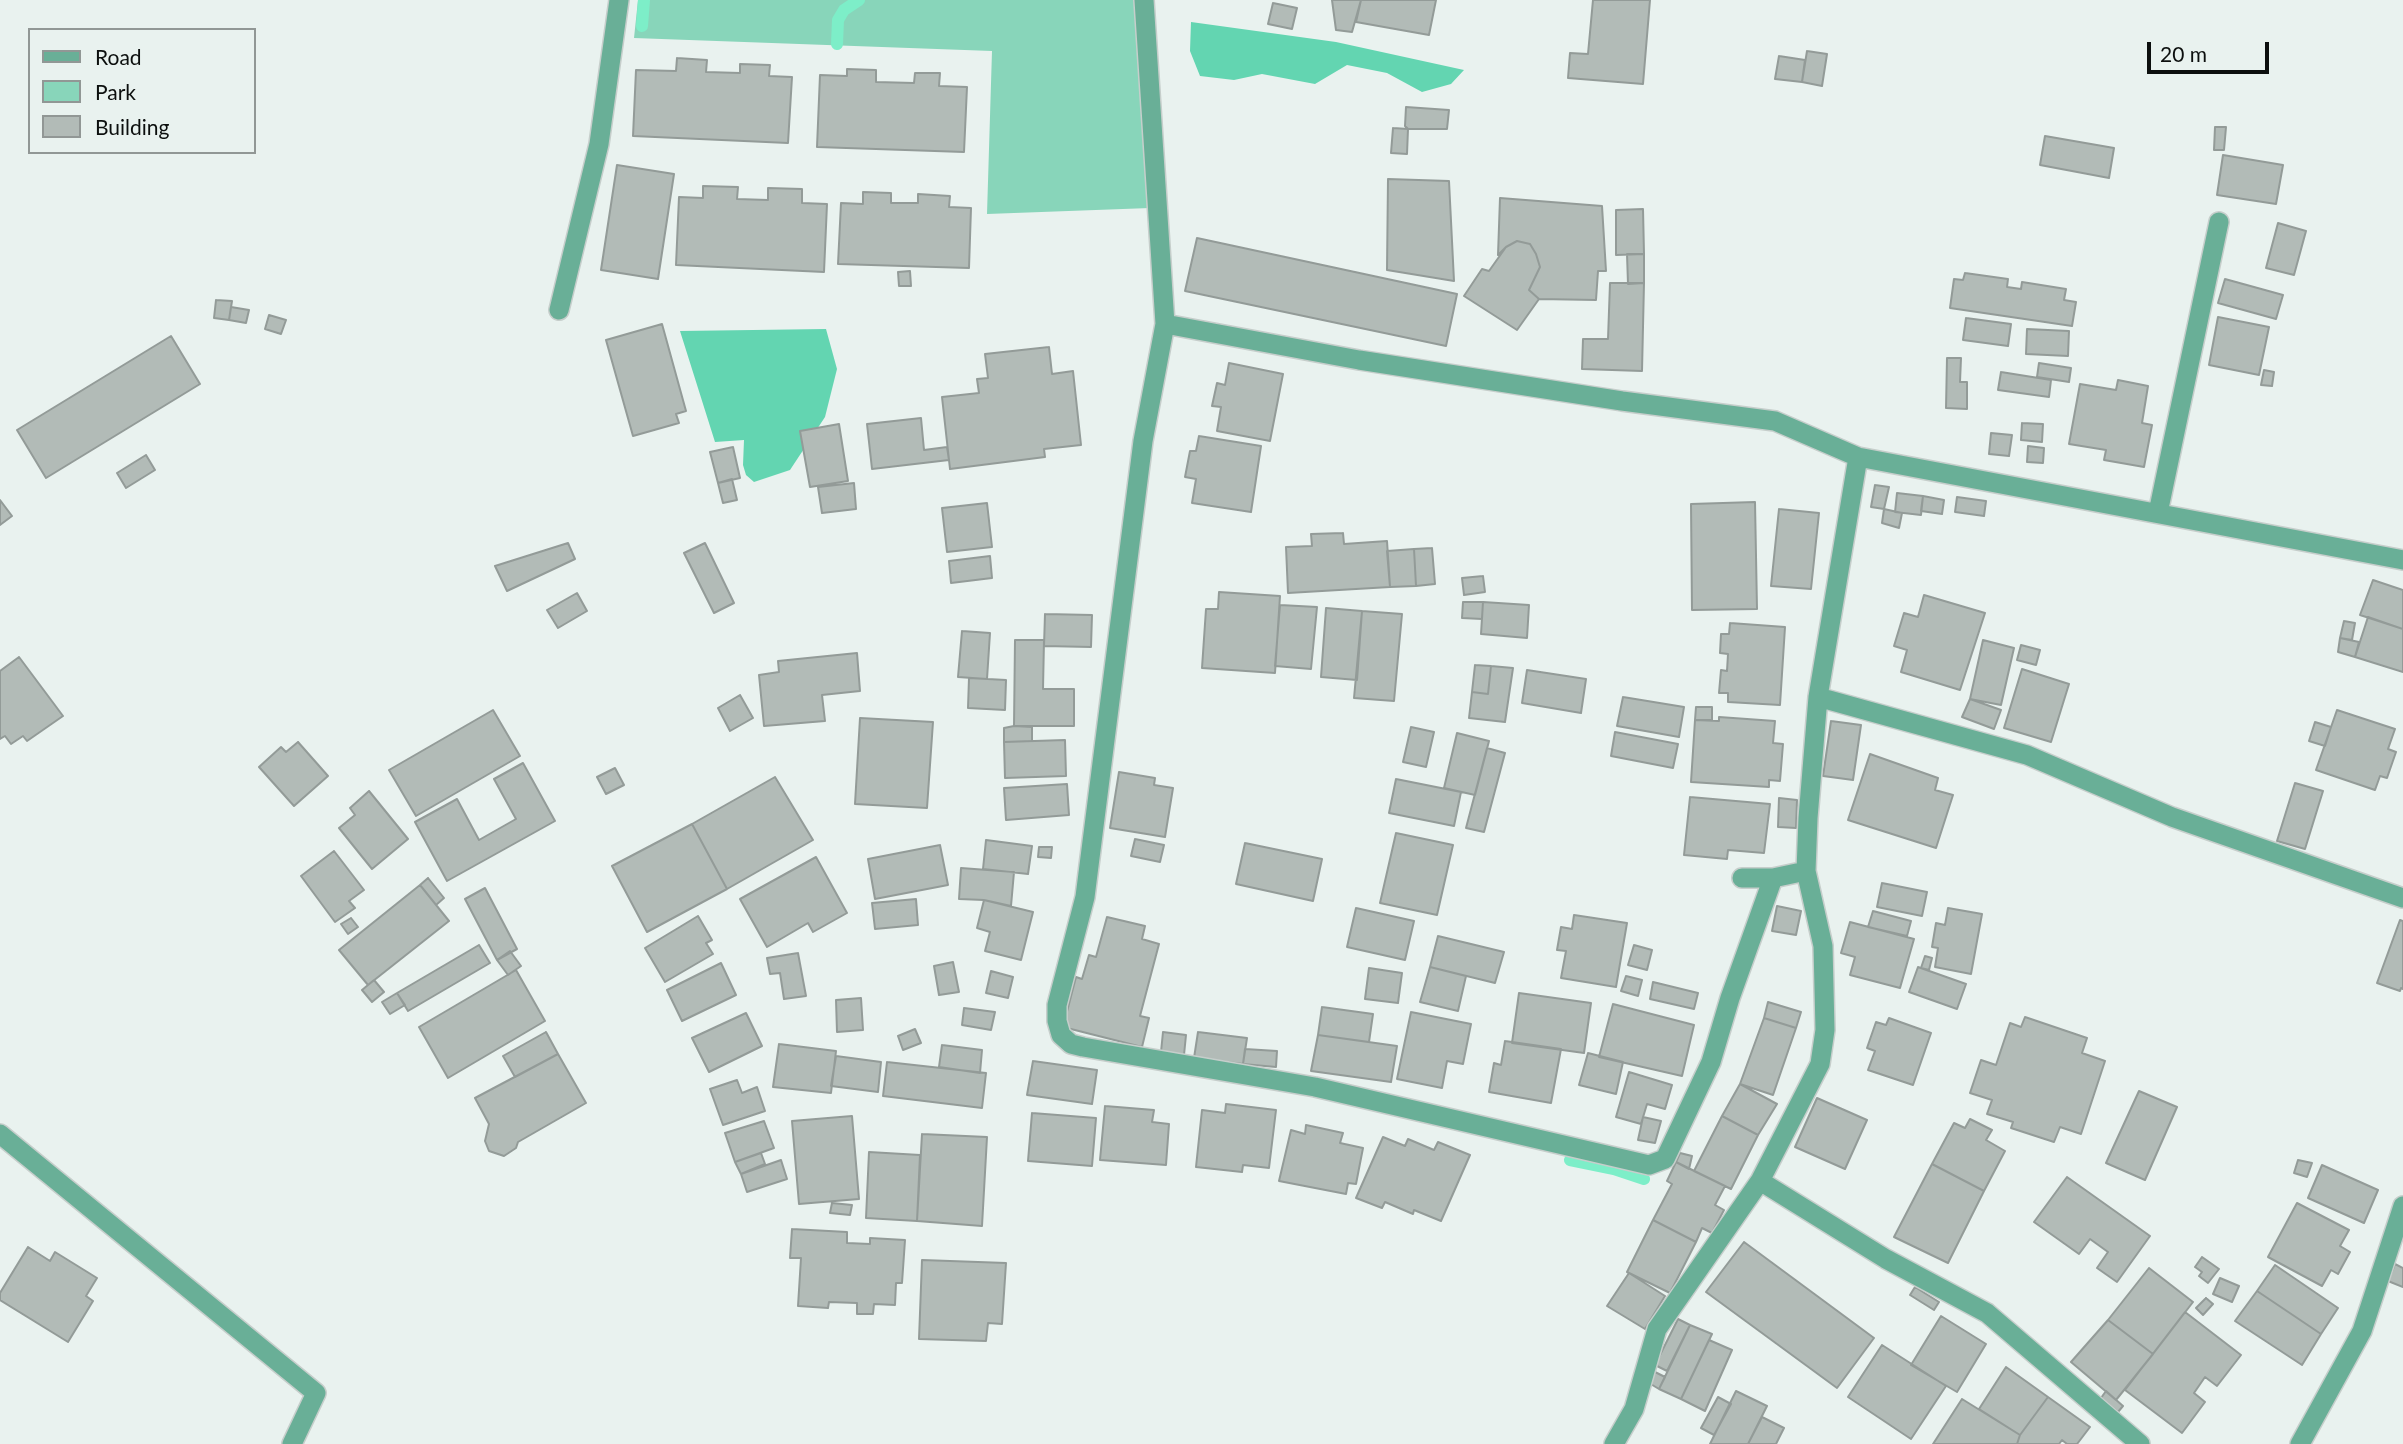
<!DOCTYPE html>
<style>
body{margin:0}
#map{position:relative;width:2403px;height:1444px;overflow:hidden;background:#e9f2ef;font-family:Lato,sans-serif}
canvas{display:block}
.legend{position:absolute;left:28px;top:28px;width:228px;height:126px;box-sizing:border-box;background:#e9f2ef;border:2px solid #919795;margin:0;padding:9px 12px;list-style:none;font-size:21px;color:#0c0f0e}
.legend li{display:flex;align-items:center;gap:14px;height:35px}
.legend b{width:35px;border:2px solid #919795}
.scale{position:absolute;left:2147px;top:42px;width:122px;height:32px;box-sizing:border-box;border:4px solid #0c0f0e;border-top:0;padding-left:9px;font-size:21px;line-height:24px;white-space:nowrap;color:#0c0f0e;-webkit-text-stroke:5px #e9f2ef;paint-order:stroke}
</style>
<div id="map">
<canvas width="2403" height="1444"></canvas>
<ul class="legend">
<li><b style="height:9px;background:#69af97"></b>Road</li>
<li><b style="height:19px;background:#88d5ba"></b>Park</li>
<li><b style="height:19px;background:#b2bbb7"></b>Building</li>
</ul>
<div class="scale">20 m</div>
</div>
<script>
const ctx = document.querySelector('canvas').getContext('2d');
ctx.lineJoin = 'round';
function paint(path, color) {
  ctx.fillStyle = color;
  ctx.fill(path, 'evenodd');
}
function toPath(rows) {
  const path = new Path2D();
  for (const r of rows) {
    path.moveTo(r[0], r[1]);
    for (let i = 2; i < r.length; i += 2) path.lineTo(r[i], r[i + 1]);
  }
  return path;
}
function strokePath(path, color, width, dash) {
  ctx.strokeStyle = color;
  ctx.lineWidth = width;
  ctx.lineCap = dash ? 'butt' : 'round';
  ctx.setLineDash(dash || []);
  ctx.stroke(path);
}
const green = toPath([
 [638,0,1135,0,1150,208,987,214,992,51,634,38]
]);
const forest = toPath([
 [1191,22,1336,42,1464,70,1451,84,1422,92,1387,73,1347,65,1315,84,1262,74,1234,80,1200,76,1190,51],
 [826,329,837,369,825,417,790,470,754,482,746,475,743,465,744,440,715,442,680,331]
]);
const stream = toPath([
 [642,26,644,0],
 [837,44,838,20,844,10,859,0],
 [1570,1160,1614,1169,1644,1179]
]);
const building = toPath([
 [1332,0,1361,0,1352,32,1336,30,1332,0],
 [1361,0,1436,0,1429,35,1356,22,1361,0],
 [1593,0,1650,0,1643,84,1568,78,1570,53,1588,54,1593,0],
 [1273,3,1297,8,1292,29,1268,24,1273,3],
 [1807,51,1827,54,1822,86,1802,82,1807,51],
 [1779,56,1805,60,1802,82,1775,79,1779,56],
 [677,58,707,60,706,72,740,73,740,64,770,65,769,76,792,77,788,143,633,136,636,70,676,71,677,58],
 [847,69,876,70,876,82,914,83,915,73,940,73,939,86,967,87,964,152,817,147,820,75,847,76,847,69],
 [1406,107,1449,110,1447,129,1408,129,1405,126,1406,107],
 [2215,127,2226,127,2224,150,2214,150,2215,127],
 [1393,128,1408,129,1407,154,1391,153,1393,128],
 [2045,136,2114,148,2109,178,2040,165,2045,136],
 [2223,155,2283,165,2276,204,2217,195,2223,155],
 [617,165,674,174,658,279,601,270,617,165],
 [1388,179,1449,181,1454,281,1387,270,1388,179],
 [703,186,738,187,737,199,768,200,768,188,802,189,802,203,827,204,824,272,676,265,679,197,703,198,703,186],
 [863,192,891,193,891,203,918,203,918,194,950,196,949,207,971,208,969,268,838,264,841,203,863,204,863,192],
 [1500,198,1602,206,1606,271,1598,271,1596,300,1539,299,1529,290,1540,267,1536,254,1530,244,1517,241,1506,247,1498,255,1500,198],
 [1643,209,1644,254,1616,255,1616,210,1643,209],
 [2278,223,2306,231,2294,275,2266,268,2278,223],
 [1197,238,1457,294,1446,346,1185,291,1197,238],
 [1517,241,1530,244,1536,254,1540,267,1529,290,1539,299,1517,330,1464,296,1482,269,1489,271,1506,247,1517,241],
 [1627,254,1644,254,1644,283,1628,284,1627,254],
 [910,271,911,286,899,286,898,272,910,271],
 [1965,273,2008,279,2007,287,2021,289,2022,282,2066,289,2064,300,2076,302,2072,326,1950,308,1954,279,1963,280,1965,273],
 [2225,279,2283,295,2276,319,2218,303,2225,279],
 [1610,283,1644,283,1642,371,1582,369,1583,339,1608,339,1610,283],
 [216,300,232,301,229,320,214,318,216,300],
 [231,307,249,310,246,323,229,320,231,307],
 [269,315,286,320,281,334,265,329,269,315],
 [2218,317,2269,327,2259,375,2209,365,2218,317],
 [1966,318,2011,324,2008,346,1963,340,1966,318],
 [662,324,686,411,676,414,679,423,633,436,606,340,662,324],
 [2027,329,2069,331,2068,356,2026,354,2027,329],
 [171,336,200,384,46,478,17,430,171,336],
 [1049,347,1052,374,1073,371,1081,445,1044,449,1045,457,950,469,942,397,979,393,977,379,988,378,985,354,1049,347],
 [1947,358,1961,358,1960,382,1967,382,1967,409,1946,408,1947,358],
 [1229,363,1283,374,1270,441,1217,431,1221,407,1212,406,1217,383,1225,385,1229,363],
 [2039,363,2071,368,2069,382,2037,377,2039,363],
 [2264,370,2274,372,2272,386,2261,385,2264,370],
 [2001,372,2051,380,2049,397,1998,390,2001,372],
 [2118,380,2148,386,2142,423,2152,425,2144,467,2104,460,2106,450,2069,444,2080,384,2116,390,2118,380],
 [921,418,924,450,947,447,949,460,872,469,867,424,921,418],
 [2022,423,2043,424,2042,442,2021,440,2022,423],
 [839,424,848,481,810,487,800,431,839,424],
 [1991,433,2012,435,2009,456,1989,454,1991,433],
 [1199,436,1261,446,1251,512,1192,503,1196,479,1185,477,1190,451,1196,451,1199,436],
 [2028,446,2044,448,2043,463,2027,462,2028,446],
 [733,447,740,478,718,483,710,452,733,447],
 [146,455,155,470,126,488,117,473,146,455],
 [732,479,737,500,723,503,718,483,732,479],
 [854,483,856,509,822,513,818,487,854,483],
 [1875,485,1889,487,1884,509,1871,507,1875,485],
 [1897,493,1923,496,1921,515,1895,512,1897,493],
 [1923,496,1944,500,1942,514,1921,511,1923,496],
 [1957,497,1986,501,1984,516,1955,512,1957,497],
 [0,500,12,516,0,525,0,500],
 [1755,502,1757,609,1692,610,1691,504,1755,502],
 [987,503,992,547,947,552,942,508,987,503],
 [1779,509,1819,513,1811,589,1771,586,1779,509],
 [1884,509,1902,513,1899,528,1882,523,1884,509],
 [1343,533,1344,544,1387,541,1390,587,1288,593,1286,547,1312,546,1311,534,1343,533],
 [568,543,575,559,507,591,495,566,568,543],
 [705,543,734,603,714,613,684,553,705,543],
 [1432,548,1435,584,1416,586,1414,549,1432,548],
 [1414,549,1416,586,1390,587,1387,551,1414,549],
 [990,556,992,578,951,583,949,561,990,556],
 [1483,576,1485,592,1464,595,1462,578,1483,576],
 [2373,580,2403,590,2403,629,2360,615,2373,580],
 [1219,592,1280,596,1275,673,1202,668,1206,609,1218,609,1219,592],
 [577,593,587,611,558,628,547,610,577,593],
 [1924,595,1985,613,1960,690,1901,672,1907,650,1894,646,1904,613,1918,617,1924,595],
 [1463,602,1483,602,1482,619,1462,618,1463,602],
 [1483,602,1529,605,1527,638,1481,634,1483,602],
 [1280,605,1317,607,1311,669,1275,666,1280,605],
 [1326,608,1362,611,1357,680,1321,677,1326,608],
 [1362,611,1402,614,1394,701,1354,698,1362,611],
 [1045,614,1092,615,1091,647,1044,646,1045,614],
 [2368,617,2403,629,2403,672,2355,657,2368,617],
 [2344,621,2355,623,2352,640,2340,638,2344,621],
 [1730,623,1785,627,1780,705,1728,702,1728,693,1719,693,1721,670,1727,671,1728,654,1720,653,1721,634,1729,634,1730,623],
 [962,631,990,633,987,679,958,677,962,631],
 [2340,638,2359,642,2355,657,2338,652,2340,638],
 [1015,640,1044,640,1043,689,1074,689,1074,726,1014,726,1015,640],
 [1983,640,2014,648,2001,705,1970,699,1983,640],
 [2021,645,2040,650,2036,665,2017,660,2021,645],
 [857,653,860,691,822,695,825,721,764,726,759,675,779,672,778,661,857,653],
 [19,657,63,716,27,741,23,736,11,744,5,736,0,739,0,671,19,657],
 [1475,665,1491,666,1488,694,1472,692,1475,665],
 [1491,666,1513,668,1505,722,1469,718,1472,692,1488,694,1491,666],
 [2022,669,2069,684,2051,742,2004,728,2022,669],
 [1527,670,1586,679,1581,713,1522,703,1527,670],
 [969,678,1006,680,1005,710,968,708,969,678],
 [740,695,753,718,730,731,718,708,740,695],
 [1623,697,1684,707,1679,737,1617,726,1623,697],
 [1970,699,2001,710,1994,729,1962,717,1970,699],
 [1696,707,1712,707,1712,720,1695,720,1696,707],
 [493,710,520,756,416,816,389,770,493,710],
 [2337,710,2395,729,2388,749,2396,752,2387,778,2380,776,2375,790,2316,770,2337,710],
 [1719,717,1775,721,1773,743,1783,744,1780,781,1769,780,1769,787,1691,782,1695,720,1719,721,1719,717],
 [860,718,933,722,927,808,855,804,860,718],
 [1831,721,1861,725,1853,780,1823,776,1831,721],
 [2315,722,2331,727,2325,746,2309,741,2315,722],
 [1014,726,1032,727,1032,741,1004,742,1004,728,1014,726],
 [1411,727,1434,732,1426,767,1403,762,1411,727],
 [1615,732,1678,744,1673,768,1611,756,1615,732],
 [1457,733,1489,741,1475,795,1444,788,1457,733],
 [1065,740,1066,776,1005,778,1004,742,1065,740],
 [298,742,328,776,294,806,259,767,281,747,286,752,298,742],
 [1487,748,1505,753,1484,832,1466,828,1487,748],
 [1870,754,1938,778,1935,790,1953,795,1936,848,1848,820,1870,754],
 [523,763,555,821,447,881,415,822,457,799,479,840,516,819,494,779,523,763],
 [615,768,624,785,606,794,597,777,615,768],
 [1119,772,1155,778,1154,785,1173,788,1165,837,1110,828,1119,772],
 [775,777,813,840,727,889,692,824,775,777],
 [1396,779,1461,792,1454,826,1389,813,1396,779],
 [2295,783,2323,791,2305,849,2277,841,2295,783],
 [1067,784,1069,815,1006,820,1004,788,1067,784],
 [369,791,408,839,372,869,339,828,355,815,350,808,369,791],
 [1690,797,1770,804,1764,853,1728,850,1727,859,1684,855,1690,797],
 [1779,798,1797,800,1796,828,1778,827,1779,798],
 [692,824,727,889,647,932,612,866,692,824],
 [1396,833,1453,845,1437,915,1380,903,1396,833],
 [1135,839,1164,845,1160,862,1131,856,1135,839],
 [986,840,1032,846,1028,874,983,869,986,840],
 [1245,843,1322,859,1313,901,1236,884,1245,843],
 [940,845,948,885,875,899,868,859,940,845],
 [1039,847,1052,847,1051,858,1038,857,1039,847],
 [334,851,364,890,349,901,355,908,335,922,301,876,334,851],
 [816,857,847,913,813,932,808,923,767,947,740,899,816,857],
 [961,868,1014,872,1011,906,984,900,959,899,961,868],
 [428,878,444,898,436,905,420,885,428,878],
 [1882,883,1927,892,1922,916,1877,907,1882,883],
 [420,885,449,921,368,985,339,950,420,885],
 [485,888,517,949,497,960,465,899,485,888],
 [916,899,918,925,875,929,872,903,916,899],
 [984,900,1033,912,1021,960,985,951,990,932,977,928,984,900],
 [1777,906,1801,911,1796,935,1772,931,1777,906],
 [1356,908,1414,921,1405,960,1347,947,1356,908],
 [1948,908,1982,914,1971,974,1935,967,1938,948,1932,947,1936,923,1945,925,1948,908],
 [1873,911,1911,921,1907,936,1868,927,1873,911],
 [1574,915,1627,923,1616,987,1561,978,1566,951,1557,950,1561,927,1572,929,1574,915],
 [698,916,712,940,706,943,713,954,665,982,645,948,698,916],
 [1107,917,1145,926,1142,939,1159,944,1140,1016,1149,1018,1142,1047,1063,1027,1076,977,1082,979,1089,955,1096,957,1107,917],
 [351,918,358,927,348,934,341,924,351,918],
 [2400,920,2403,921,2403,989,2401,988,2400,991,2377,983,2400,920],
 [1850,922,1914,939,1900,988,1850,975,1855,957,1841,953,1850,922],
 [1438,936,1504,952,1495,983,1430,967,1438,936],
 [479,945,490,963,408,1011,397,993,479,945],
 [1634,945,1652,950,1647,970,1628,965,1634,945],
 [510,951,521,966,508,975,497,960,510,951],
 [798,953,806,996,784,999,780,973,770,974,767,958,798,953],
 [1925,956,1932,958,1929,970,1921,968,1925,956],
 [953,962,959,992,939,995,934,966,953,962],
 [721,963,736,995,682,1021,667,990,721,963],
 [1430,967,1466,976,1458,1011,1420,1002,1430,967],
 [1918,967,1966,984,1957,1009,1909,992,1918,967],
 [1369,968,1402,973,1398,1003,1365,999,1369,968],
 [516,970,545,1021,448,1078,419,1027,516,970],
 [991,971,1013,977,1008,998,986,993,991,971],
 [1626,976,1642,980,1638,996,1621,991,1626,976],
 [374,980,384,992,372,1002,362,990,374,980],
 [1653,982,1698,993,1694,1009,1650,999,1653,982],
 [397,993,405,1005,390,1014,382,1002,397,993],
 [1519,993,1591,1003,1584,1053,1512,1043,1519,993],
 [861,998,863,1030,837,1032,836,1000,861,998],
 [1768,1002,1801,1012,1796,1028,1764,1018,1768,1002],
 [1613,1004,1694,1025,1682,1076,1599,1057,1613,1004],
 [1322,1007,1373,1014,1369,1042,1318,1035,1322,1007],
 [964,1008,995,1012,991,1030,962,1025,964,1008],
 [1411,1012,1471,1024,1463,1064,1447,1061,1442,1088,1397,1079,1411,1012],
 [746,1013,762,1046,709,1072,692,1038,746,1013],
 [2025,1017,2087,1038,2082,1053,2105,1061,2081,1134,2060,1127,2054,1142,2011,1128,2013,1122,1987,1114,1992,1100,1970,1093,1981,1060,1996,1065,2010,1023,2021,1027,2025,1017],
 [1764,1018,1796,1028,1773,1095,1740,1084,1764,1018],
 [1889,1018,1931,1033,1913,1085,1868,1070,1875,1051,1867,1048,1876,1022,1886,1025,1889,1018],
 [915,1029,921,1043,903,1050,898,1036,915,1029],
 [546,1032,558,1054,515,1077,503,1056,546,1032],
 [1163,1032,1186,1035,1184,1055,1161,1052,1163,1032],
 [1198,1032,1247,1038,1243,1064,1194,1058,1198,1032],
 [1318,1035,1397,1046,1391,1082,1311,1071,1318,1035],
 [1505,1041,1561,1049,1551,1103,1489,1092,1494,1063,1501,1065,1505,1041],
 [779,1044,836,1051,831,1093,773,1087,779,1044],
 [942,1045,982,1050,980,1073,939,1067,942,1045],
 [1245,1049,1277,1051,1276,1067,1243,1064,1245,1049],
 [1588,1053,1623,1062,1616,1094,1579,1085,1588,1053],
 [558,1054,586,1103,518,1142,516,1148,504,1156,489,1151,485,1141,489,1124,475,1098,558,1054],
 [836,1056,881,1062,878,1092,831,1086,836,1056],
 [1033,1061,1097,1070,1092,1104,1027,1095,1033,1061],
 [887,1062,986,1073,982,1108,883,1096,887,1062],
 [1629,1072,1672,1085,1665,1109,1647,1104,1641,1124,1616,1117,1629,1072],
 [737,1080,742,1093,757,1087,765,1111,723,1125,710,1089,737,1080],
 [1740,1084,1777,1104,1758,1135,1722,1116,1740,1084],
 [2139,1091,2177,1107,2145,1180,2106,1163,2139,1091],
 [1817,1098,1867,1120,1845,1169,1795,1147,1817,1098],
 [1226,1104,1276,1110,1269,1168,1243,1165,1242,1172,1196,1167,1202,1110,1225,1113,1226,1104],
 [1105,1106,1154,1110,1152,1122,1169,1124,1166,1165,1100,1160,1105,1106],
 [1032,1113,1096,1118,1092,1166,1028,1161,1032,1113],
 [852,1116,859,1199,799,1204,792,1121,852,1116],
 [1722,1116,1758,1135,1731,1189,1694,1171,1722,1116],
 [1643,1117,1661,1121,1655,1143,1638,1140,1643,1117],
 [1970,1119,1992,1130,1986,1140,2005,1151,1984,1191,1932,1164,1954,1123,1965,1128,1970,1119],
 [764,1121,774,1148,735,1162,725,1133,764,1121],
 [1306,1125,1343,1133,1340,1143,1363,1148,1356,1184,1348,1183,1346,1194,1279,1181,1291,1130,1305,1134,1306,1125],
 [922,1134,987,1137,982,1226,917,1221,922,1134],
 [1383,1137,1405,1146,1408,1139,1434,1150,1438,1142,1470,1155,1441,1221,1414,1210,1413,1214,1385,1202,1382,1208,1356,1198,1383,1137],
 [869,1152,920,1155,917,1221,866,1218,869,1152],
 [761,1153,765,1164,741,1174,735,1162,761,1153],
 [1680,1153,1692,1156,1689,1169,1676,1162,1680,1153],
 [781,1160,787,1179,747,1192,741,1174,781,1160],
 [2298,1160,2312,1163,2307,1177,2294,1173,2298,1160],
 [1676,1162,1725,1186,1715,1205,1724,1210,1712,1233,1702,1228,1696,1242,1653,1220,1672,1184,1667,1181,1676,1162],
 [1932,1164,1984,1191,1948,1263,1894,1237,1932,1164],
 [2322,1165,2378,1190,2364,1223,2308,1198,2322,1165],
 [2067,1177,2150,1236,2117,1282,2097,1268,2108,1252,2090,1239,2079,1254,2034,1222,2067,1177],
 [832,1203,852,1205,850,1215,830,1213,832,1203],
 [2297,1203,2349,1230,2340,1246,2350,1252,2338,1274,2331,1270,2322,1286,2268,1257,2297,1203],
 [1653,1220,1696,1242,1670,1293,1627,1272,1653,1220],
 [792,1229,847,1232,847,1243,870,1244,870,1238,905,1240,902,1283,896,1283,895,1305,874,1304,873,1314,857,1314,857,1303,829,1302,828,1308,798,1306,801,1258,790,1258,792,1229],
 [1744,1242,1874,1338,1837,1388,1706,1292,1744,1242],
 [28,1247,50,1261,55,1252,97,1278,86,1296,93,1301,68,1342,0,1300,0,1293,28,1247],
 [2202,1257,2219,1269,2208,1283,2199,1276,2202,1272,2195,1267,2202,1257],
 [922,1260,1006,1263,1002,1324,988,1323,986,1341,919,1339,922,1260],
 [2395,1264,2403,1268,2403,1287,2388,1281,2395,1264],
 [2275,1265,2338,1308,2321,1334,2257,1291,2275,1265],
 [2149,1268,2193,1302,2153,1354,2108,1320,2149,1268],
 [1629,1273,1665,1296,1645,1329,1607,1306,1629,1273],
 [2220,1278,2239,1286,2232,1302,2213,1294,2220,1278],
 [1915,1287,1939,1302,1934,1310,1910,1295,1915,1287],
 [2257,1291,2321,1334,2302,1365,2235,1321,2257,1291],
 [2206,1298,2213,1304,2203,1315,2196,1308,2206,1298],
 [2185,1312,2241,1355,2217,1386,2205,1377,2194,1393,2205,1402,2182,1433,2125,1390,2185,1312],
 [1941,1316,1986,1344,1957,1392,1911,1365,1941,1316],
 [1678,1319,1690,1325,1667,1371,1655,1365,1678,1319],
 [2108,1320,2153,1354,2116,1400,2071,1362,2108,1320],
 [1690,1325,1712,1334,1681,1399,1659,1389,1690,1325],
 [1709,1340,1732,1350,1705,1411,1681,1399,1709,1340],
 [1882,1345,1946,1386,1911,1439,1848,1397,1882,1345],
 [2006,1367,2048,1397,2020,1435,1979,1409,2006,1367],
 [1655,1372,1665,1377,1659,1389,1649,1383,1655,1372],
 [1736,1391,1767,1406,1748,1444,1710,1444,1736,1391],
 [2106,1391,2123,1406,2118,1412,2101,1398,2106,1391],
 [1718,1397,1731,1404,1714,1435,1701,1428,1718,1397],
 [2048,1397,2090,1427,2077,1444,2067,1444,2062,1440,2059,1444,2017,1444,2020,1435,2048,1397],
 [1962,1399,2020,1435,2017,1444,1933,1444,1962,1399],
 [1762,1417,1784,1428,1776,1444,1748,1444,1762,1417]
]);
const minor = toPath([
 [1144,0,1165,324,1143,441,1085,897,1057,1005,1057,1021,1061,1035,1071,1044,1083,1047,1315,1087,1649,1165,1665,1159,1711,1062,1730,998,1773,878],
 [559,310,599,144,619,0],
 [1165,324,1359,360,1622,401,1775,421,1858,457,2403,560],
 [2158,513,2219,222],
 [1818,697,2027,755,2172,817,2403,898],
 [1742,878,1773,878,1806,871],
 [0,1134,316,1393,292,1444],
 [1760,1181,1886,1259,1987,1313,2140,1444],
 [1614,1444,1634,1409,1657,1329,1760,1181,1820,1064,1825,1030,1823,946,1806,871,1808,818,1818,697,1858,457],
 [2300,1444,2362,1331,2403,1206]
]);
paint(green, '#88d5ba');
paint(forest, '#63d5b1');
strokePath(stream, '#7deec8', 12);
paint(building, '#b2bbb7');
strokePath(building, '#939b98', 2);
strokePath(minor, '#c6cecb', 22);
strokePath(minor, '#69af97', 19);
</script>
